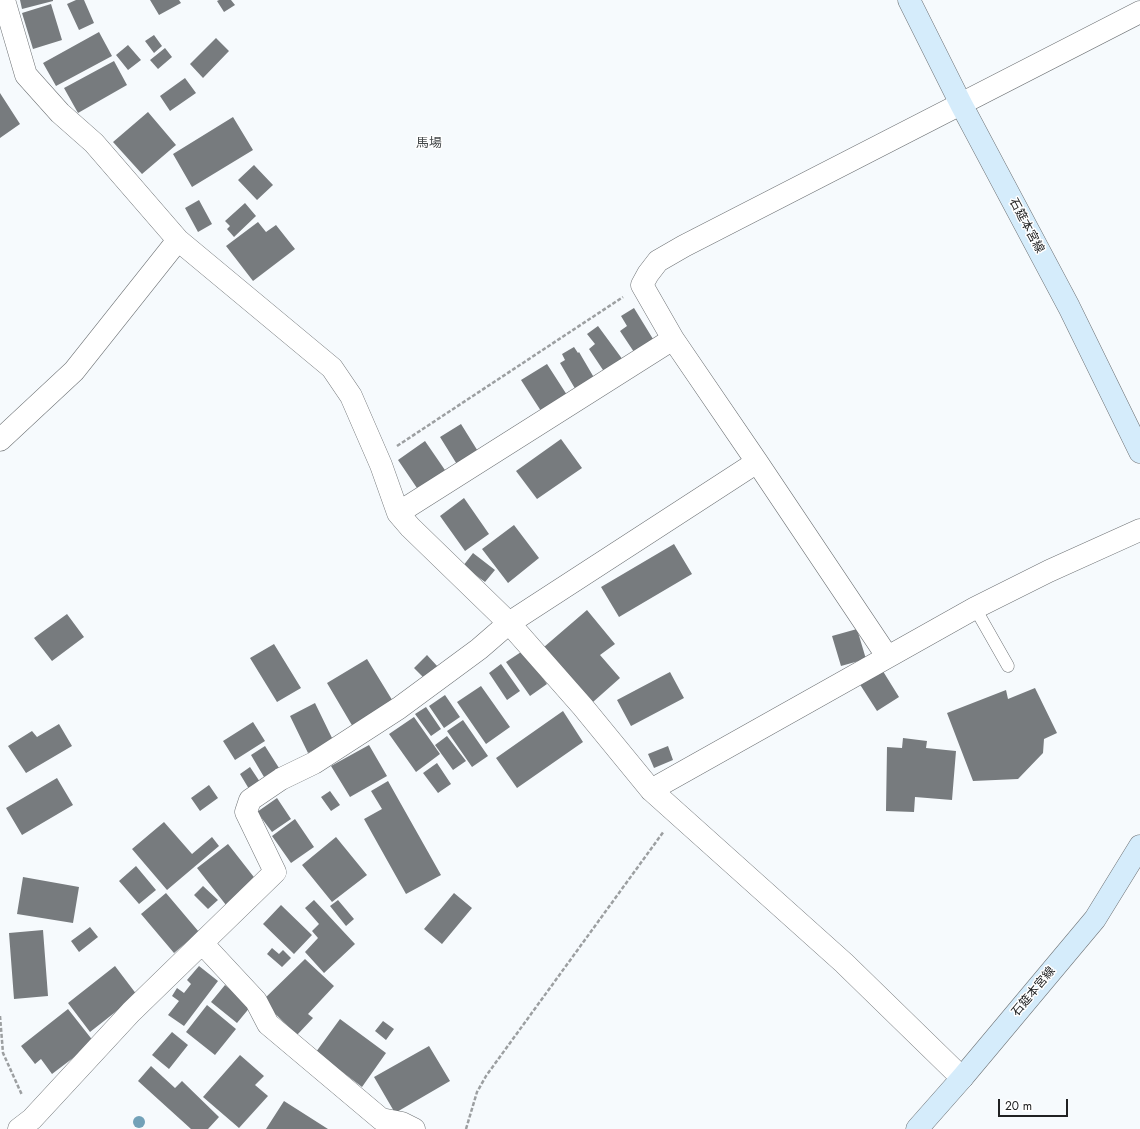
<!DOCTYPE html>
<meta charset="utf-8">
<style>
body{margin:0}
#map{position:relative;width:1140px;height:1129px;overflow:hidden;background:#f6fafd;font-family:Jost,sans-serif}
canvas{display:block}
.scale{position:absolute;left:998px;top:1099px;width:70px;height:18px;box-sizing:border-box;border:2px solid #202122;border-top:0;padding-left:5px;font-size:12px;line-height:14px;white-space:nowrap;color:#202122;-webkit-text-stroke:3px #fff;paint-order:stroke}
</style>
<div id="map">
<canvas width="1140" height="1129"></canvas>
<div class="scale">20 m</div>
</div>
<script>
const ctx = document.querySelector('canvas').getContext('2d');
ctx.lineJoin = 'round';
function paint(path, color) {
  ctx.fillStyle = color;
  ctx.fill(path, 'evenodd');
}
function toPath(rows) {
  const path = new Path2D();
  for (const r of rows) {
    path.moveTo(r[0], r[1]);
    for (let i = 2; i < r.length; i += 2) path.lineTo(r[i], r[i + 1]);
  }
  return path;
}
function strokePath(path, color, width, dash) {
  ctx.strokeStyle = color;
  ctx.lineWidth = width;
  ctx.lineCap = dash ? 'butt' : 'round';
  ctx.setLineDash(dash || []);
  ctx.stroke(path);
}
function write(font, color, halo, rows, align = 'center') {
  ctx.font = font + ' Jost,"Noto Sans JP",sans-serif';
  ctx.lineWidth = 3;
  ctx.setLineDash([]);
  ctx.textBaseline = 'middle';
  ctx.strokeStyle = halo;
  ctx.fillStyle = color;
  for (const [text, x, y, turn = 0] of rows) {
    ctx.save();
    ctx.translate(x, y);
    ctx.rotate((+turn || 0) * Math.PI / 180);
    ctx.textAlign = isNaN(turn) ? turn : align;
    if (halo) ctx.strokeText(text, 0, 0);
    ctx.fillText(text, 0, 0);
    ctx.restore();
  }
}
const building = toPath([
 [20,0,53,0,53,1,22,9],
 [76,0,84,0,94,23,79,30,67,4],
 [150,0,179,0,181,3,159,15],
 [219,0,231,0,235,5,224,12,217,1],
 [51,4,62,40,33,49,22,13],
 [99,32,112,56,56,86,43,63],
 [154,35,162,46,154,53,145,41],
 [216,38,229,51,203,78,190,64],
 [128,45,141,60,128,70,116,55],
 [165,48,172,57,158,69,150,60],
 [114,61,127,85,78,113,64,88],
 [185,78,196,93,170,111,160,96],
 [0,93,20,124,0,138],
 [148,112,176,145,142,174,113,142],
 [233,117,253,150,192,187,173,154],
 [254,165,273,185,257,200,238,180],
 [199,200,212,224,198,232,185,208],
 [245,203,256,216,234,237,227,229,230,226,225,221],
 [258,222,266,232,276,225,295,249,253,281,226,246],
 [634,308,653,339,634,352,620,331,627,326,621,316],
 [598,326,623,360,605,373,589,349,595,344,587,334],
 [574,347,578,353,579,352,596,381,577,392,560,363,565,360,562,354],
 [547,364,567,395,541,411,521,380],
 [461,424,479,453,458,466,440,437],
 [561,439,582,468,537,499,516,471],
 [425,441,447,473,419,491,398,460],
 [464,498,489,534,465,551,440,516],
 [514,525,539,558,508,583,482,549],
 [674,544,692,574,619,617,601,587],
 [473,553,495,570,485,582,463,566],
 [587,610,615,644,600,655,620,678,593,702,544,647],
 [67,614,84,637,52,661,34,638],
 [857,629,866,659,841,666,832,636],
 [274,644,301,688,277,702,250,658],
 [524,650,547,684,530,696,506,662],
 [427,655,438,667,425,679,414,668],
 [367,659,394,703,353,727,327,683],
 [501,664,520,691,507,700,489,673],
 [881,668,899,697,877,711,859,683],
 [670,672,684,698,631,726,617,700],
 [481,686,510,727,486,744,457,702],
 [1035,688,1057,733,1044,739,1043,753,1018,779,973,781,947,713,1006,690,1008,699],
 [445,695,460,717,444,728,429,706],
 [315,703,333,740,308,753,290,716],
 [426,707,441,729,431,736,415,714],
 [563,711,583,742,517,788,496,758],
 [414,717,440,754,416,772,389,734],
 [463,720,488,756,472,767,447,731],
 [253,722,265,741,235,760,223,741],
 [59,724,72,746,26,773,8,746,32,731,37,737],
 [447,736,466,761,453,770,435,745],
 [903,738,927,741,926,748,956,751,952,800,915,797,914,812,886,811,887,747,902,748],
 [369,745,387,776,350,797,331,766],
 [265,746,279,768,264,777,251,755],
 [668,746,673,760,654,768,648,754],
 [437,763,451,784,438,793,423,773],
 [250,767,260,782,249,789,240,774],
 [57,778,73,805,22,835,6,808],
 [388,781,441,875,406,894,364,819,382,809,371,791],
 [209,785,218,798,200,811,191,798],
 [330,791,340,805,331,811,321,797],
 [277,798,291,819,272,832,257,812],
 [295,819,314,847,291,863,272,836],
 [164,822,192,854,212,837,219,846,167,890,132,849],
 [336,837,367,875,332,902,302,865],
 [228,844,257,881,226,905,197,868],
 [136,866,156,890,139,904,119,881],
 [23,877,79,887,73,923,17,914],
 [203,886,218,900,208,909,194,895],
 [166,893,199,932,174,953,141,914],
 [454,893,472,908,442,944,424,929],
 [314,900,355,944,324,973,305,952,318,938,312,931,319,924,305,908],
 [338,900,354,919,346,926,330,906],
 [281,905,312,935,294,954,263,924],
 [90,927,98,937,79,952,71,941],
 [43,930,48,996,14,999,9,933],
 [272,948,279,954,283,950,291,958,282,967,267,954],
 [305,959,334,986,308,1014,313,1018,297,1035,262,1001],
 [115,966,137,995,90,1032,68,1003],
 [199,966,218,981,184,1026,168,1015,179,1001,172,996,177,988,184,993,191,984,187,980],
 [225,985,251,1006,237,1023,211,1002],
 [207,1005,236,1029,215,1055,186,1032],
 [68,1009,94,1042,52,1074,41,1059,35,1064,21,1046],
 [340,1019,386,1053,362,1087,316,1052],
 [383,1021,394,1029,386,1040,375,1031],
 [172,1032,188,1045,169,1069,152,1055],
 [429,1046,450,1081,395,1113,374,1077],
 [240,1055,264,1076,255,1085,268,1096,239,1128,203,1097],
 [151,1066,175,1088,182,1081,219,1117,208,1129,191,1129,138,1081],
 [284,1101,328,1129,266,1129]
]);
const path = toPath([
 [397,446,623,297],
 [0,1016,3,1053,22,1095],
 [466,1129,477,1092,486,1076,664,831]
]);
const service = toPath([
 [975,608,1008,666]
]);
const minor = toPath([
 [4,0,26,75,60,113,94,143,178,240,332,368,351,396,381,465,398,513,410,527,509,623,583,707,651,790,844,963,962,1078],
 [0,440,74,371,178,240],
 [398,513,673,339],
 [887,656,757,462,673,339,642,285,648,274,658,261,684,246,1140,12],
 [651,790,975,608,1049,571,1140,530],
 [202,943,256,1001,268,1024,381,1119,402,1123,414,1129],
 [19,1129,32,1119,131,1012,275,872,246,812,250,800,281,779,314,763,399,708,479,649,509,623,757,462]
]);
const secondary = toPath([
 [909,0,961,104,1069,307,1140,452],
 [917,1129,962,1078,1095,919,1140,846]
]);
const trees = [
 [139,1122]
];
const streetNames = [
 ["石筵本宮線",1026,226,62],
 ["石筵本宮線",1034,992,-50]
];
const neighbourhoodNames = [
 ["馬場",429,144]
];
paint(building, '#777b7e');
strokePath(service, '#6e7275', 13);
strokePath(minor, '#6e7275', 23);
strokePath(secondary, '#6e7275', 23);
strokePath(path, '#9c9fa1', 2.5, [4, 2]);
strokePath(service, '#fff', 12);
strokePath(minor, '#fff', 22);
strokePath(secondary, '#d5ecfb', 22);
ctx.fillStyle = '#72a1b8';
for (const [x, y] of trees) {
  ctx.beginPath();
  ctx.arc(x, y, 6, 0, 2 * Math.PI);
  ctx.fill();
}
write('12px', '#202122', '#fff', streetNames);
write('13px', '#434749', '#fff', neighbourhoodNames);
</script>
